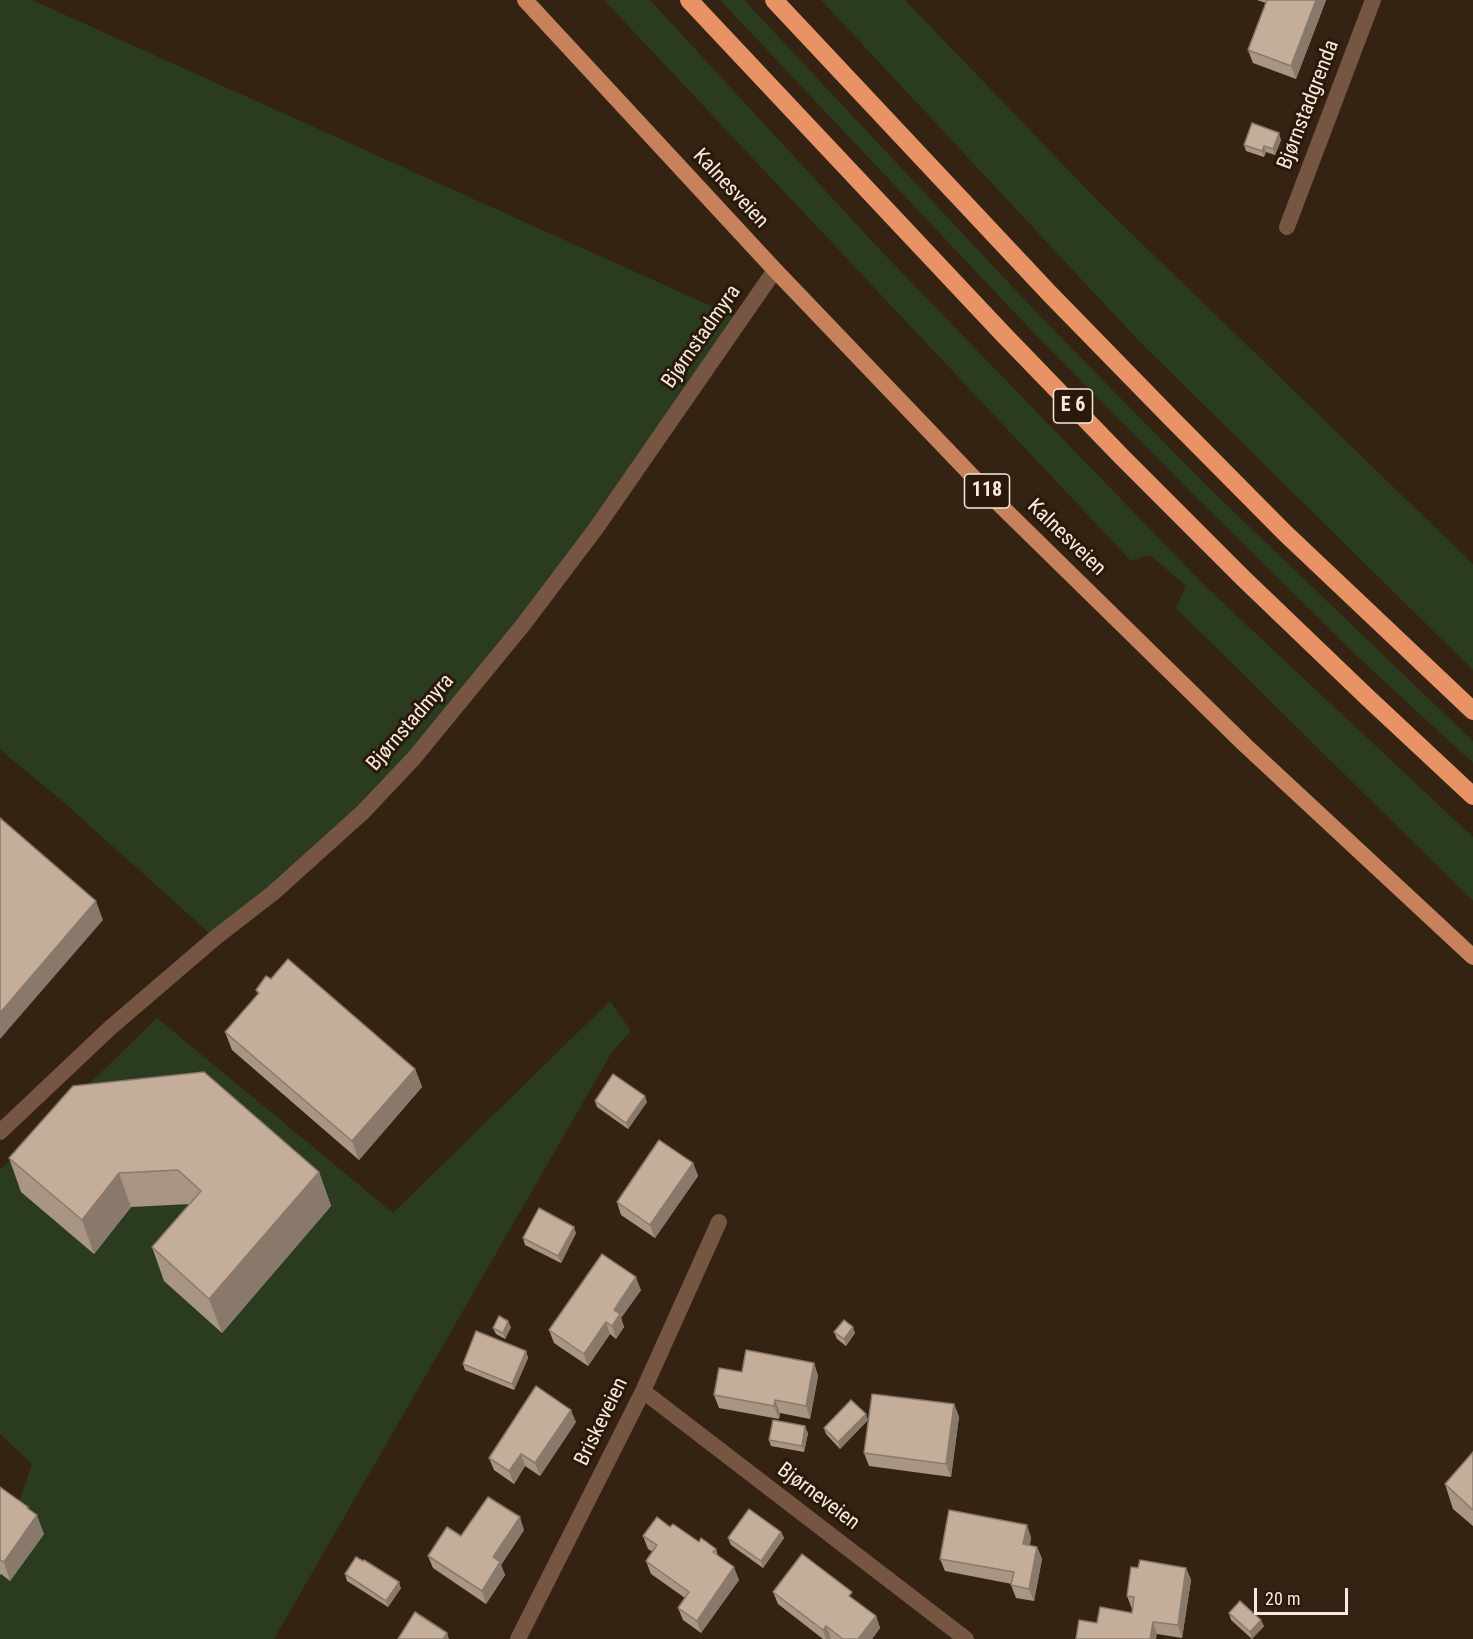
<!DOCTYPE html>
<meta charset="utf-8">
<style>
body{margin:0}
#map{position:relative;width:1473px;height:1639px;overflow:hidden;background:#342312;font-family:"Roboto Condensed",sans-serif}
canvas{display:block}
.scale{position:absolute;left:1254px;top:1588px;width:94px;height:27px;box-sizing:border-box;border:3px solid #f6eadf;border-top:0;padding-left:8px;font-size:18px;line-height:21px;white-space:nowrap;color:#f6eadf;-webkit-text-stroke:4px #2a1908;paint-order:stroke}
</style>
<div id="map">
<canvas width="1473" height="1639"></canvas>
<div class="scale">20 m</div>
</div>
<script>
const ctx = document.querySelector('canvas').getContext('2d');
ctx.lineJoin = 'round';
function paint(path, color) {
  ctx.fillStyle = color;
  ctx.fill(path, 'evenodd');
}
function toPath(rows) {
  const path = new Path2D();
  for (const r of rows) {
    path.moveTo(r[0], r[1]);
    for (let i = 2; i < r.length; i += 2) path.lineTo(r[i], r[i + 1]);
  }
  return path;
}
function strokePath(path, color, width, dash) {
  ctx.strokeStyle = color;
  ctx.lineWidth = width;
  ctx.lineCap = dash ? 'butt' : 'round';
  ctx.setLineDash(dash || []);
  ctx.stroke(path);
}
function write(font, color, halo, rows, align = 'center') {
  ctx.font = font + ' "Roboto Condensed",sans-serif';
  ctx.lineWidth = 6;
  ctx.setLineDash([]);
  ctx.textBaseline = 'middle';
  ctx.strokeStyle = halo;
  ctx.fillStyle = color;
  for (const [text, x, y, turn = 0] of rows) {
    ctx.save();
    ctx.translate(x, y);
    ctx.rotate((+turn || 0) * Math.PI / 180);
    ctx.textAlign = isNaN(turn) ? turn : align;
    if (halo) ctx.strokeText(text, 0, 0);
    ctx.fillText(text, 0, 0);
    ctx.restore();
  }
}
const green = toPath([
 [0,0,32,0,742,320,597,527,414,758,215,938,61,800,11,759,0,749],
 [604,0,650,0,881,251,1206,587,1473,837,1473,901,1176,608,1186,586,1150,555,1131,561],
 [720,0,744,0,1038,314,1208,487,1473,741,1473,763,1360,659,1191,492,1030,329],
 [821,0,905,0,1100,203,1473,564,1473,670,1139,341],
 [610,1001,631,1031,612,1052,274,1639,0,1639,0,1556,32,1464,0,1434,0,1170,157,1018,393,1213]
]);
const minor = toPath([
 [1287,227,1373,0],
 [0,1132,110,1028,215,938,273,893,363,812,414,758,523,625,597,527,775,270],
 [643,1391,966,1639],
 [518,1639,643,1391,719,1222]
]);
const primary = toPath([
 [525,0,775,270,999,504,1245,745,1473,957]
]);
const motorway = toPath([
 [689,0,1004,335,1122,457,1243,578,1367,697,1473,796],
 [774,0,1049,293,1172,419,1285,533,1473,711]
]);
const wall = toPath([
 [1257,0,1326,0,1296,79,1253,63,1248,50,1266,3],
 [1281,140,1275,155,1266,152,1264,157,1246,151,1244,145],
 [256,990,415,1069,422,1087,359,1160,232,1050,225,1032,258,994],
 [595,1101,647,1102,628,1129,597,1107],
 [9,1158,319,1172,331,1206,222,1333,164,1281,152,1247,190,1204,131,1207,94,1254,21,1192],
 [693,1163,698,1176,655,1238,621,1215,617,1202],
 [576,1233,561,1263,525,1245,523,1238],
 [641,1290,621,1318,624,1327,616,1339,610,1334,588,1366,554,1343,549,1330],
 [511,1327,505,1339,496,1334,493,1328],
 [834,1332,855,1333,846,1346,837,1339],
 [526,1351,528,1358,514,1390,465,1370,463,1364],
 [814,1363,818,1376,810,1419,780,1413,779,1419,719,1408,714,1395,742,1372],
 [954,1404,959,1417,951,1477,869,1466,864,1453],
 [868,1420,840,1449,826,1434,824,1428],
 [576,1422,540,1476,525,1466,514,1484,494,1470,489,1458],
 [808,1433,804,1452,771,1446,769,1440],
 [1473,1452,1473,1526,1453,1509,1445,1484],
 [0,1487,28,1507,44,1534,10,1581,1,1574,0,1575],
 [670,1527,699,1542,716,1549,718,1556,739,1580,701,1633,683,1620,678,1608,685,1598,651,1574,646,1561,653,1552,648,1549,643,1536],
 [524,1530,501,1565,505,1575,486,1604,433,1568,428,1556,461,1536],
 [781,1532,784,1538,763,1568,731,1545,728,1538],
 [1031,1537,1030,1545,1037,1547,1042,1559,1034,1601,1016,1598,1011,1585,1012,1584,945,1571,940,1559],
 [1138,1568,1186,1568,1191,1580,1182,1638,1157,1634,1097,1623,1132,1613,1132,1609,1127,1596],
 [345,1574,401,1588,388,1607,347,1581],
 [773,1592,855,1600,876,1616,880,1628,872,1639,823,1639,778,1604],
 [1229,1613,1264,1626,1252,1639,1231,1620]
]);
const shadedWall = toPath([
 [1316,0,1326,0,1296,79,1291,66],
 [1279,133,1281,140,1275,155,1273,149],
 [1264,146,1266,152,1264,157,1262,151],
 [96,901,103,920,0,1039,0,1013],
 [415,1069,422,1087,359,1160,352,1141],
 [645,1096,647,1102,628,1129,626,1123],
 [693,1163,698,1176,655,1238,650,1225],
 [319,1172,331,1206,222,1333,209,1299],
 [119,1173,131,1207,94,1254,82,1220],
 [574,1227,576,1233,561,1263,558,1256],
 [636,1277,641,1290,621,1318,624,1327,616,1339,612,1326,614,1310],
 [508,1321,511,1327,505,1339,503,1333],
 [606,1322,610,1334,588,1366,584,1354],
 [853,1327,855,1333,846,1346,844,1339],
 [526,1351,528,1358,514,1390,512,1384],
 [814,1363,818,1376,810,1419,806,1406],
 [775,1400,780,1413,779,1419,774,1406],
 [954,1404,959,1417,951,1477,946,1464],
 [571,1410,576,1422,540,1476,535,1463],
 [866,1414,868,1420,840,1449,838,1442],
 [805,1426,808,1433,804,1452,802,1446],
 [521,1454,525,1466,514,1484,509,1471],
 [28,1507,33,1520,37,1515,44,1534,10,1581,4,1562],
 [520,1517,524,1530,501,1565,505,1575,486,1604,482,1591,493,1557],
 [1027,1525,1031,1537,1028,1556,1023,1544],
 [781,1532,784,1538,763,1568,761,1561],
 [1037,1547,1042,1559,1034,1601,1029,1589],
 [734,1567,739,1580,701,1633,697,1621],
 [1186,1568,1191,1580,1182,1638,1178,1625],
 [399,1582,401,1588,388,1607,386,1601],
 [876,1616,880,1628,872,1639,858,1639],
 [1261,1620,1264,1626,1252,1639,1250,1632],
 [1153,1622,1157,1634,1156,1639,1150,1639],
 [826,1626,831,1638,830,1639,826,1639,823,1630],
 [447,1633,449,1639,443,1639]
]);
const building = toPath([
 [1267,0,1316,0,1291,66,1248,50,1267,0],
 [1252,123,1279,133,1273,149,1264,146,1262,151,1244,145,1252,123],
 [0,818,96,901,0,1013,0,818],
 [288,959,415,1069,352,1141,225,1032,259,993,256,990,266,976,271,979,288,959],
 [204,1072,319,1172,209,1299,152,1247,201,1191,178,1170,119,1173,82,1220,9,1158,73,1086,204,1072],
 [613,1074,645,1096,626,1123,595,1101,613,1074],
 [659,1140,693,1163,650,1225,617,1202,659,1140],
 [539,1208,574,1227,558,1256,523,1238,539,1208],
 [602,1254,636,1277,614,1310,620,1314,612,1326,606,1322,584,1354,549,1330,602,1254],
 [499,1316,508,1321,503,1333,493,1328,499,1316],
 [844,1320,853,1327,844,1339,834,1332,844,1320],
 [476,1331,526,1351,512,1384,463,1364,476,1331],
 [746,1350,814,1363,806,1406,775,1400,774,1406,714,1395,719,1368,742,1372,746,1350],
 [536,1386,571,1410,535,1463,521,1454,509,1471,489,1458,536,1386],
 [872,1394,954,1404,946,1464,864,1453,872,1394],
 [851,1400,866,1414,838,1442,824,1428,851,1400],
 [773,1420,805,1426,802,1446,769,1440,773,1420],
 [1473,1452,1473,1510,1445,1484,1473,1452],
 [0,1487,28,1507,27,1508,37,1515,4,1562,0,1560,0,1487],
 [488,1497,520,1517,493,1557,500,1562,482,1591,428,1556,447,1527,461,1536,488,1497],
 [749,1509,781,1532,761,1561,728,1538,749,1509],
 [949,1510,1027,1525,1023,1544,1037,1547,1029,1589,1011,1585,1014,1572,940,1559,949,1510],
 [657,1517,670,1527,673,1524,699,1542,701,1538,716,1549,713,1552,734,1567,697,1621,678,1608,689,1592,646,1561,657,1545,643,1536,657,1517],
 [802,1554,852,1592,849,1596,876,1616,858,1639,843,1639,826,1626,823,1630,773,1592,802,1554],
 [356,1557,363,1561,364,1560,399,1582,386,1601,345,1574,356,1557],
 [1140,1560,1186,1568,1178,1625,1153,1622,1150,1639,1076,1639,1079,1620,1097,1623,1100,1607,1132,1613,1134,1597,1127,1596,1131,1567,1138,1568,1140,1560],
 [1240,1601,1261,1620,1250,1632,1229,1613,1240,1601],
 [415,1612,447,1633,443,1639,398,1639,415,1612]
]);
const shields = [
 [1073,406,39],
 [987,491,45]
];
const shieldNames = [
 ["E 6",1073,406],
 ["118",987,491]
];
const streetNames = [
 ["Bjørnstadgrenda",1309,105,-69],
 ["Kalnesveien",730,189,47],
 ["Bjørnstadmyra",702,337,-55],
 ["Kalnesveien",1066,538,44],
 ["Bjørnstadmyra",411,723,-49],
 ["Briskeveien",602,1422,-64],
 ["Bjørneveien",818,1497,37]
];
paint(green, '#2a3b20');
strokePath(minor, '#775543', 16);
strokePath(primary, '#c7825c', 16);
strokePath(motorway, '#e79365', 18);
paint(wall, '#a99584');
paint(shadedWall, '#89796b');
paint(building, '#c4ad99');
strokePath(building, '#89796b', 1.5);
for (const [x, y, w] of shields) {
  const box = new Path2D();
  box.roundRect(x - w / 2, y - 17, w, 34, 4.5);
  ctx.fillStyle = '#2a1908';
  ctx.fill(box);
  strokePath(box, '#f6eadf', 1.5);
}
write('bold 20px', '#f6eadf', null, shieldNames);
write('21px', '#f6eadf', '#2a1908', streetNames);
</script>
